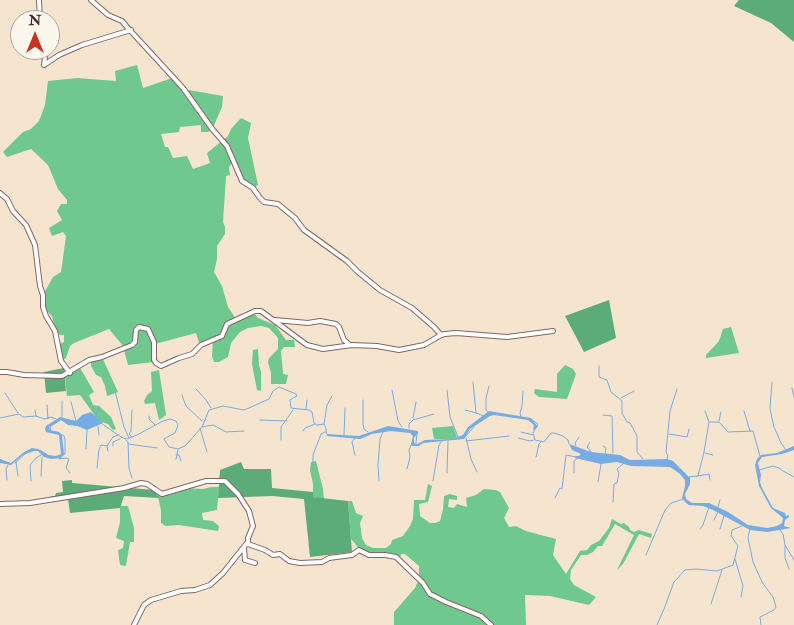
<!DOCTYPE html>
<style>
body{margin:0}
#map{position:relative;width:794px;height:625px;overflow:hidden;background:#f6e5ce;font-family:"IM FELL Double Pica",serif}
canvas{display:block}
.north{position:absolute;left:10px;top:10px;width:50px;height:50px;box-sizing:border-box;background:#fbf7ec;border:1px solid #b4a19f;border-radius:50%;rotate:0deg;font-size:14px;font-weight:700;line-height:20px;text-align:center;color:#4a1f2b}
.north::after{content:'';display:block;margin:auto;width:18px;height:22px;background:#c8321e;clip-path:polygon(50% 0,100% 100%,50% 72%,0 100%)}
</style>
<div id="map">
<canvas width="794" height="625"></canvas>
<div class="north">N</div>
</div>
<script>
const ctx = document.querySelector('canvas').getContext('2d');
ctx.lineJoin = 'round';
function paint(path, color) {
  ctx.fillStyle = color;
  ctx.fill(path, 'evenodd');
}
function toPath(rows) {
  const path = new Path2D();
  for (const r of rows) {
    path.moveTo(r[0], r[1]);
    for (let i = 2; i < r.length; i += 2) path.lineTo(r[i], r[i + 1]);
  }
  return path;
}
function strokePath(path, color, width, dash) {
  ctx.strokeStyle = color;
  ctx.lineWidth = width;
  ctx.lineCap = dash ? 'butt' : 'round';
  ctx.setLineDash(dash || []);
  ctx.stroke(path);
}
const green = toPath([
 [137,65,143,88,172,78,183,89,223,96,222,107,212,130,208,132,201,132,201,125,180,127,179,132,161,134,165,147,168,147,173,158,187,156,193,169,210,163,207,153,228,136,231,129,241,118,251,123,248,138,258,185,252,189,247,186,233,162,229,167,230,175,226,176,223,222,225,227,225,234,217,246,217,259,214,272,222,286,228,307,236,319,253,312,258,318,275,325,286,340,294,340,295,347,284,347,281,351,283,374,288,375,286,384,271,384,271,373,268,362,269,358,278,349,278,338,269,328,261,326,248,328,240,332,231,343,228,357,219,362,214,362,212,356,213,339,200,346,196,333,155,344,157,360,154,362,128,365,123,346,109,329,74,343,70,346,66,358,61,361,57,345,64,342,64,335,60,335,55,331,52,316,43,307,43,295,53,277,61,272,66,236,63,232,52,236,49,228,62,220,57,211,61,204,67,204,67,200,58,189,48,165,31,149,7,157,3,152,23,132,31,129,39,121,45,105,48,81,77,78,116,81,115,71],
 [731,327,739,353,706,358,706,355,719,341,723,329],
 [258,349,259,365,261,372,261,391,257,390,252,364,253,350],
 [102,357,118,392,107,396,105,386,101,377,96,375,91,366,91,360],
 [565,365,573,369,576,374,567,399,539,397,534,393,535,389,557,392,557,374],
 [79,366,94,392,89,395,93,405,99,406,111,417,116,429,113,430,108,424,99,421,80,395,67,396,65,376],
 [159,370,166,415,159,420,155,403,145,404,144,401,147,395,152,391,151,372],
 [453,426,457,437,452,439,434,439,432,428],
 [316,461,323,489,324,499,313,497,313,484,310,470,311,462],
 [428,484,432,486,428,502,419,504,420,516,430,523,435,523,440,521,443,509,444,496,450,494,457,496,457,500,449,499,448,507,454,508,457,504,467,507,466,498,476,495,484,489,496,490,500,492,509,508,504,518,509,527,516,526,526,531,556,539,553,555,566,574,580,551,587,550,591,545,599,541,609,528,612,519,621,524,624,523,629,527,630,530,634,532,639,530,652,534,651,538,639,534,623,564,617,570,634,535,615,524,602,546,598,546,593,552,587,555,581,555,571,570,570,579,574,585,596,597,589,605,550,596,525,595,526,625,394,625,394,612,415,588,419,579,419,566,405,554,401,554,400,559,362,552,351,539,348,501,352,501,356,513,363,516,360,523,362,538,366,545,373,548,386,548,391,544,392,540,403,536,410,526,413,519,414,500,425,500],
 [211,487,219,487,217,510,202,513,203,520,213,521,219,526,218,531,179,525,166,526,161,523,161,510,157,493,159,494,184,488,203,489],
 [120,506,128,506,134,528,134,542,130,542,126,566,120,565,118,550,123,548,124,541,116,538,120,522]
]);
const forest = toPath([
 [739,0,794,0,794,42,771,23,734,6],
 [609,300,616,338,584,352,565,316],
 [64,368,66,391,46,393,44,372],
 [241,462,244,469,271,469,272,488,313,492,313,497,348,501,352,552,310,557,304,499,272,496,218,498,220,470],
 [72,480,72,483,154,490,159,498,124,496,120,508,70,513,68,499,52,501,51,496,55,496,56,493,63,492,62,481]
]);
const water = toPath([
 [489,411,531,418,538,427,533,430,534,425,528,420,494,415,490,416,470,429,464,439,423,443,419,446,412,446,411,444,413,436,410,433,391,431,372,434,360,439,327,436,327,434,359,436,388,426,418,431,418,433,414,438,414,443,417,444,425,440,452,439,463,435,468,427],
 [91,412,103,423,87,430,77,426,68,425,61,420,49,427,50,430,59,432,62,436,64,454,61,458,51,459,44,457,38,451,34,451,23,455,11,465,0,463,0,459,11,463,24,452,32,448,38,449,48,455,56,456,61,454,59,435,46,432,45,429,46,426,60,417,76,421,82,415],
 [569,444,591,452,620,455,630,460,667,459,673,461,690,478,690,484,685,494,686,499,692,503,709,503,728,512,748,525,767,528,777,526,782,523,783,518,771,508,759,486,755,465,757,459,761,455,777,453,794,446,794,450,782,454,762,457,758,463,761,475,760,482,762,488,773,508,785,513,786,516,789,515,789,517,785,520,784,526,791,528,767,532,750,530,713,510,703,506,689,505,686,503,682,498,685,486,685,480,680,474,670,467,631,466,617,462,601,464,575,458,575,456,579,456,581,454,572,450]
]);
const stream = toPath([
 [599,366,599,377,607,380,611,392,622,401,622,413,627,422,630,423,637,436,637,452,643,459],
 [473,382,476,413,484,416],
 [772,382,770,409,774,427,781,443,786,450],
 [792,388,794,397],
 [196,389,206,400,211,408],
 [392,390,398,421,402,427],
 [447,390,450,417,458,437],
 [115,391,124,427,129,438],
 [5,393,18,413],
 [182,395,186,406,202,421],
 [621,398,634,391],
 [363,400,363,425,364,429,368,432],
 [62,401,62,417],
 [71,402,76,421],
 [47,405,48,419],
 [306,409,307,400],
 [35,410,36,416],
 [465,410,476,413],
 [744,411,750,431],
 [488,412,486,410,486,398,489,386],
 [603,415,612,416,613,453],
 [149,416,149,419,155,425],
 [96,417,99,406],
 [521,417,520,413,522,406,523,391],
 [0,418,19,414,23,417,36,416,44,419,51,417,56,419],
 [413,418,416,402],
 [531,419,538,424,533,433,535,440,544,442,551,433,554,433,563,436,568,440,569,444],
 [260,420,287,421],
 [719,421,721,412],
 [710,422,719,422,728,432,753,431,760,456],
 [101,423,121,437,126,439,137,435,163,421,170,419,176,421,178,425,175,433,164,439,169,447,178,449,185,446,202,427,209,410,223,406,244,410,249,408,269,399,273,391,279,387,296,394,297,396,290,400,291,408,309,410,312,412,314,423,317,425,324,424,326,428,326,433,328,435],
 [324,424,327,405,332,396],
 [98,426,99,435],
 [202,427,213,425,226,432,244,431],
 [200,428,207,452],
 [409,428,409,424,413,420,434,414],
 [51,431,50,427,60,420],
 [303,431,305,428,315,424],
 [521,432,533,435],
 [59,433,64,436,65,439,65,454,62,456],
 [669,434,687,437,689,429],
 [344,435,345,408],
 [132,437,129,434,131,431,132,410],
 [465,437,474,427],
 [466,438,471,459,477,472],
 [518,438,530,441,534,440],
 [126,440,128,442,129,468,132,478],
 [281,440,281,427,293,410],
 [466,441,509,436],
 [590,442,587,447,592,453],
 [416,443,417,433],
 [128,444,157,448],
 [107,446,108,451],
 [113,446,113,442,120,439],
 [576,446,575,443,579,437],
 [603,446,606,448,605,454],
 [86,449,87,430],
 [40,450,49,456],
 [705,453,713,455],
 [176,455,179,455,181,461],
 [355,455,352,442,355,438],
 [536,457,539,444,541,442],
 [60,458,59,459,66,458,69,459,66,468,70,473],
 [176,459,178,450],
 [667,459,668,456,666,452,670,411,677,389],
 [16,462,18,476],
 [15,463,25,454],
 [313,465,313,455,318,442,321,434,325,432],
 [97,468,99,449,101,445,107,446,113,437,118,435],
 [407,469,410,457,409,450,411,445,413,444],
 [759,470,773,466,779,468,783,471,794,477],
 [447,473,448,441],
 [574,473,574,461,578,458],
 [41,476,42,457],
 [698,476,709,474,710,480],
 [688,477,698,476,704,452,709,422,705,411],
 [7,480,6,469,8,465],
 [31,481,30,465,36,458,41,455],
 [379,481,378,465,380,439,383,432],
 [433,481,439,445,442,441],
 [598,482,601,464],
 [555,498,560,488,562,489,566,455,576,457],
 [613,502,614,484,617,483,619,473,617,469,624,463],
 [718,507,720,500],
 [714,520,718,512],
 [750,528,748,538,753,562,762,582,773,597,776,607,774,610,760,617,761,625],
 [700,529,703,525,709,507],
 [720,529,724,516],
 [780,530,783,534,785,545,794,560],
 [785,546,785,558,789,569],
 [646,555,665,510,671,503,684,499],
 [735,559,743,586,741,597],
 [711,604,722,570],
 [657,625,664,609,674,582,685,570,696,569,717,571,733,565,738,546,731,536,732,530,742,526]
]);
const minor = toPath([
 [39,0,40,20],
 [91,0,108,15,122,21,127,27,183,88,213,130,227,146,242,181,253,188,260,198,264,202,278,204,295,218,304,230,347,261,358,272,380,290,412,308,434,327,441,335],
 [44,65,59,55,82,45,131,30],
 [44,65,46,50],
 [0,193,7,199,13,211,26,225,35,245,40,286,43,295,43,307,46,316,55,331,61,361,70,373],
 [275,320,308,323,320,321,336,324,339,327,344,340,350,345],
 [0,372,7,372,24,375,62,376,89,360,102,357,132,345,135,342,136,330,139,327,148,329,154,342,154,360,156,363,161,366,179,358,192,354,201,345,222,336,227,324,255,311,261,311,307,345,323,349,352,345,377,346,399,350,424,345,441,335,445,334,456,333,507,337,553,331],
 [0,504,30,503,124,488,141,483,147,484,162,494,206,481,225,481,238,494,249,511,253,526,248,538,248,544,265,550,273,555,280,554,289,561,300,563,322,562,329,558,352,555,359,550,369,555,385,555,396,557,423,583,430,594,446,602,481,616,491,625],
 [244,548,245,560,255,563],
 [134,625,144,605,151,600,181,591,195,590,210,585,223,573,247,543]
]);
paint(green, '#6fc88e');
paint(forest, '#5bac79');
paint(water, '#76abe4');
strokePath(stream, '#76abe4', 1);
strokePath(minor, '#866464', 6);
strokePath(minor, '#fff', 4);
</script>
